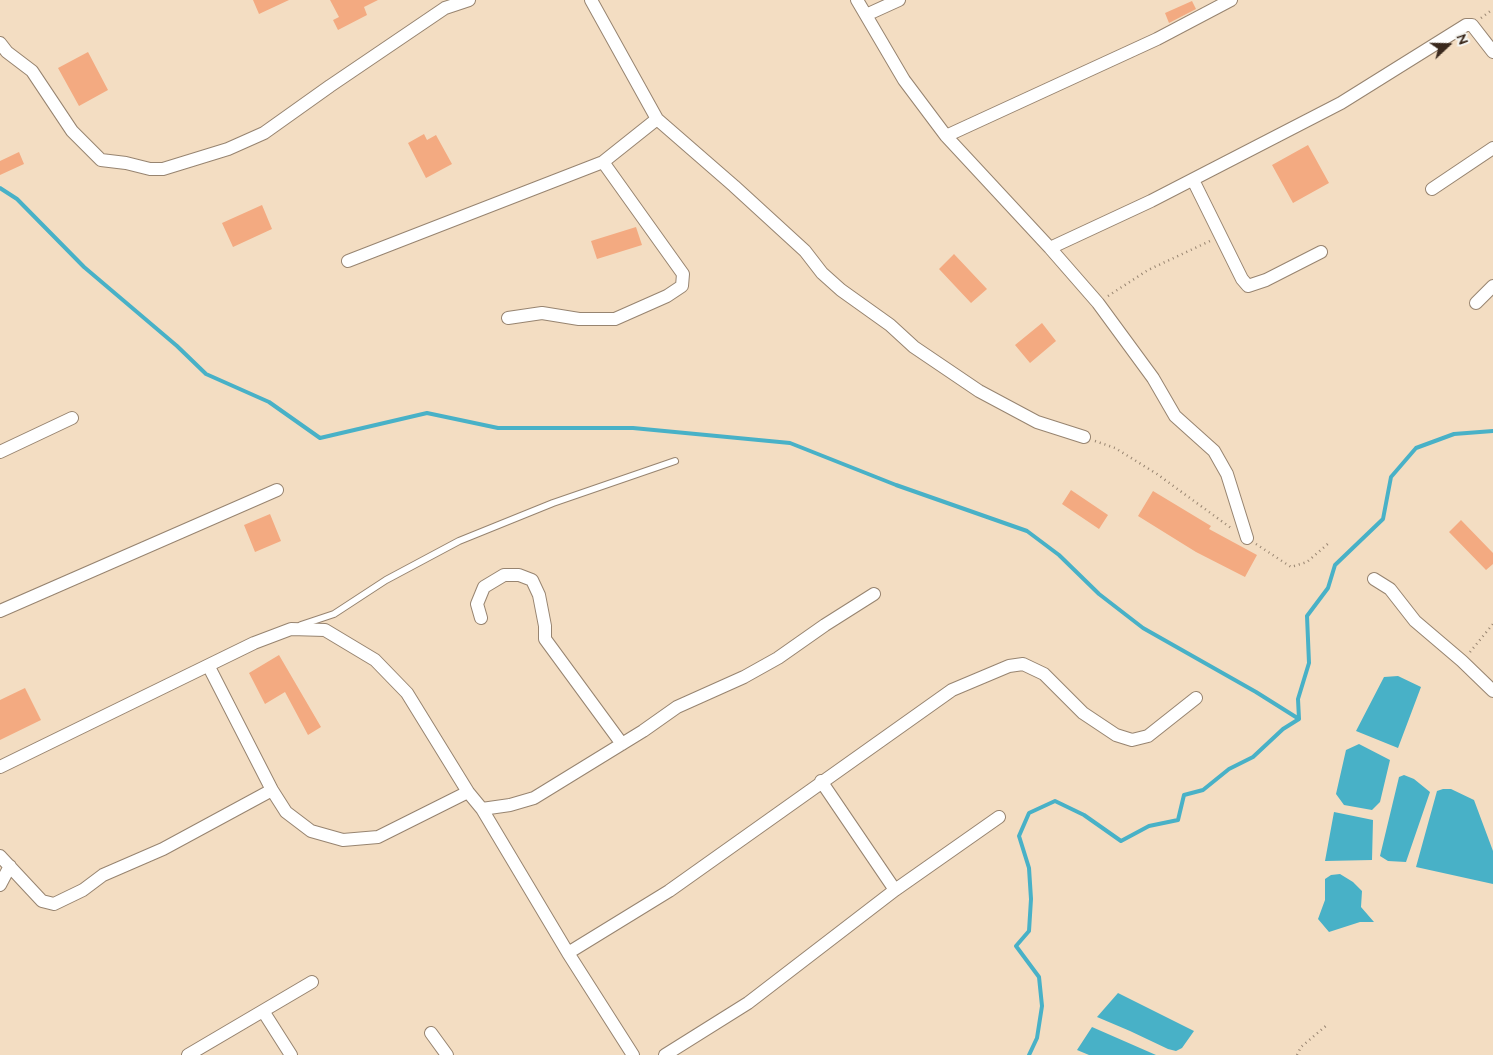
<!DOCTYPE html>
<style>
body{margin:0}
#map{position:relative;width:1493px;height:1055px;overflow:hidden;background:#f3ddc2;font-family:"Architects Daughter",sans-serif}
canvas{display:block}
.north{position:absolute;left:1423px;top:20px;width:50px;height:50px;-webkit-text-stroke:4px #f6f6f2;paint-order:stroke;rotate:69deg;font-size:14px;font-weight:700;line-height:20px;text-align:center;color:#3b2a1e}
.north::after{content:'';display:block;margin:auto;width:18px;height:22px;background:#3b2a1e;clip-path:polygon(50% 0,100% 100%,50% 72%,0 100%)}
</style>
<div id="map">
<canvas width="1493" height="1055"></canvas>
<div class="north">N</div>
</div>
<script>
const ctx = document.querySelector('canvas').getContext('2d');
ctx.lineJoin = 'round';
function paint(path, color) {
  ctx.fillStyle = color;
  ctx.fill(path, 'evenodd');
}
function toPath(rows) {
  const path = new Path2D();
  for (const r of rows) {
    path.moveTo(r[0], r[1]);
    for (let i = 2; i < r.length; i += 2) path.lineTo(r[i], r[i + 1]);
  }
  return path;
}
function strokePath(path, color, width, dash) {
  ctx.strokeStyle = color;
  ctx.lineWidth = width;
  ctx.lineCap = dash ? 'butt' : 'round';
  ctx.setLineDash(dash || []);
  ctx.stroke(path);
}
const water = toPath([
 [1398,676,1421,687,1398,748,1356,731,1384,677],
 [1359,744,1390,760,1380,802,1372,810,1344,805,1336,794,1346,750],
 [1404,775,1414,779,1430,792,1406,862,1388,861,1380,856,1399,777],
 [1443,789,1451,789,1474,800,1493,851,1493,884,1416,867,1437,791],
 [1334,812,1373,820,1372,860,1325,861],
 [1340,874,1353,882,1362,891,1361,907,1374,922,1360,922,1329,932,1318,919,1325,900,1325,879,1331,875],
 [1118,993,1194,1031,1182,1048,1176,1051,1168,1049,1130,1031,1097,1017],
 [1092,1027,1156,1055,1089,1055,1077,1050]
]);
const stream = toPath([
 [0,188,17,199,84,267,177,346,206,374,269,402,320,438,427,413,498,428,633,428,790,443,896,485,1027,531,1059,555,1099,594,1143,628,1256,692,1299,719],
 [1029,1055,1037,1038,1042,1006,1039,977,1016,946,1029,931,1031,899,1029,868,1019,836,1029,813,1055,801,1084,815,1121,841,1149,826,1178,820,1184,795,1203,790,1229,769,1253,757,1283,729,1299,719,1298,699,1309,663,1307,616,1328,588,1335,565,1383,519,1391,477,1416,448,1454,434,1493,431]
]);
const building = toPath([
 [253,0,289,0,259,14],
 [330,0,378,0,364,7,367,15,338,30,333,20,339,17],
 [1192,1,1196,9,1169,23,1165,13],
 [88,52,108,90,79,106,58,68],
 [424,134,427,140,436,135,452,164,426,178,408,143],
 [1308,145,1329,183,1293,203,1272,165],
 [19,152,24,164,0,175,0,161],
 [262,205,272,229,233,247,222,223],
 [636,227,642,245,597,259,591,241],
 [954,254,987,289,971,303,939,269],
 [1042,323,1056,341,1030,363,1015,345],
 [1071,490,1108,515,1099,529,1062,504],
 [1153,491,1211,526,1209,529,1257,555,1245,577,1196,552,1138,516],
 [270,514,281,541,255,552,244,525],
 [1461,520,1493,553,1493,564,1486,570,1449,532],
 [279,655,321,727,308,735,285,692,265,704,249,673],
 [25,688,41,720,0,740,0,700]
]);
const path = toPath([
 [1481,18,1493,9],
 [1108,296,1148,270,1210,241],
 [1095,441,1115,448,1157,474,1231,528],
 [1256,544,1291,567,1307,562,1330,542],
 [1470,652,1493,624],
 [1297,1055,1301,1047,1327,1025]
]);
const service = toPath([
 [301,625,334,614,386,580,459,541,553,503,675,461]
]);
const minor = toPath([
 [591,0,657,119,734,186,805,251,822,273,841,290,890,325,914,347,979,391,1037,422,1084,437],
 [857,0,904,80,946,136,1050,248,1098,303,1153,378,1175,416,1214,451,1227,474,1247,538],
 [866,15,899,0],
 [0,43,7,52,32,71,72,131,101,160,126,163,150,169,163,169,228,149,264,133,330,86,445,8,469,0],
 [946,136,1157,39,1231,0],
 [1193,180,1242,279,1248,286,1266,280,1321,252],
 [1432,189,1493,148],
 [1050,248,1151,201,1341,103,1466,25,1472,25,1493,52],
 [348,261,603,162,657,119],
 [1476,303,1493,286],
 [508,318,542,313,579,319,615,319,667,296,682,286,683,274,603,162],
 [0,452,72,418],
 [1374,579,1390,589,1415,621,1462,661,1493,691],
 [0,611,277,490],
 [481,618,477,604,484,587,504,575,519,575,532,580,539,595,545,626,545,639,622,744],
 [209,667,272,790,286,812,311,831,343,840,378,837,468,792],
 [0,767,254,643,291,629,325,630,375,660,407,693,468,792,482,809,568,953,633,1055],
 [821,781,895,890],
 [482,809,510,805,534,798,643,731,677,707,744,677,778,658,825,625,874,594],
 [0,856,42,901,54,904,83,890,103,875,163,849,272,790],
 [0,885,10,866],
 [568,953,669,891,952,690,1009,666,1023,664,1044,674,1083,713,1116,735,1132,740,1148,736,1196,698],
 [263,1011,291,1055],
 [431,1033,447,1055],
 [188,1055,312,982],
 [665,1055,748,1003,895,890,999,817]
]);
paint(water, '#48b1c7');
strokePath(stream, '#48b1c7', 4);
paint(building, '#f3aa81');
strokePath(service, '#978470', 8);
strokePath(minor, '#978470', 14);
strokePath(path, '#978470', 2.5, [1, 4]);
strokePath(service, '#fff', 6);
strokePath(minor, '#fff', 12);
</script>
